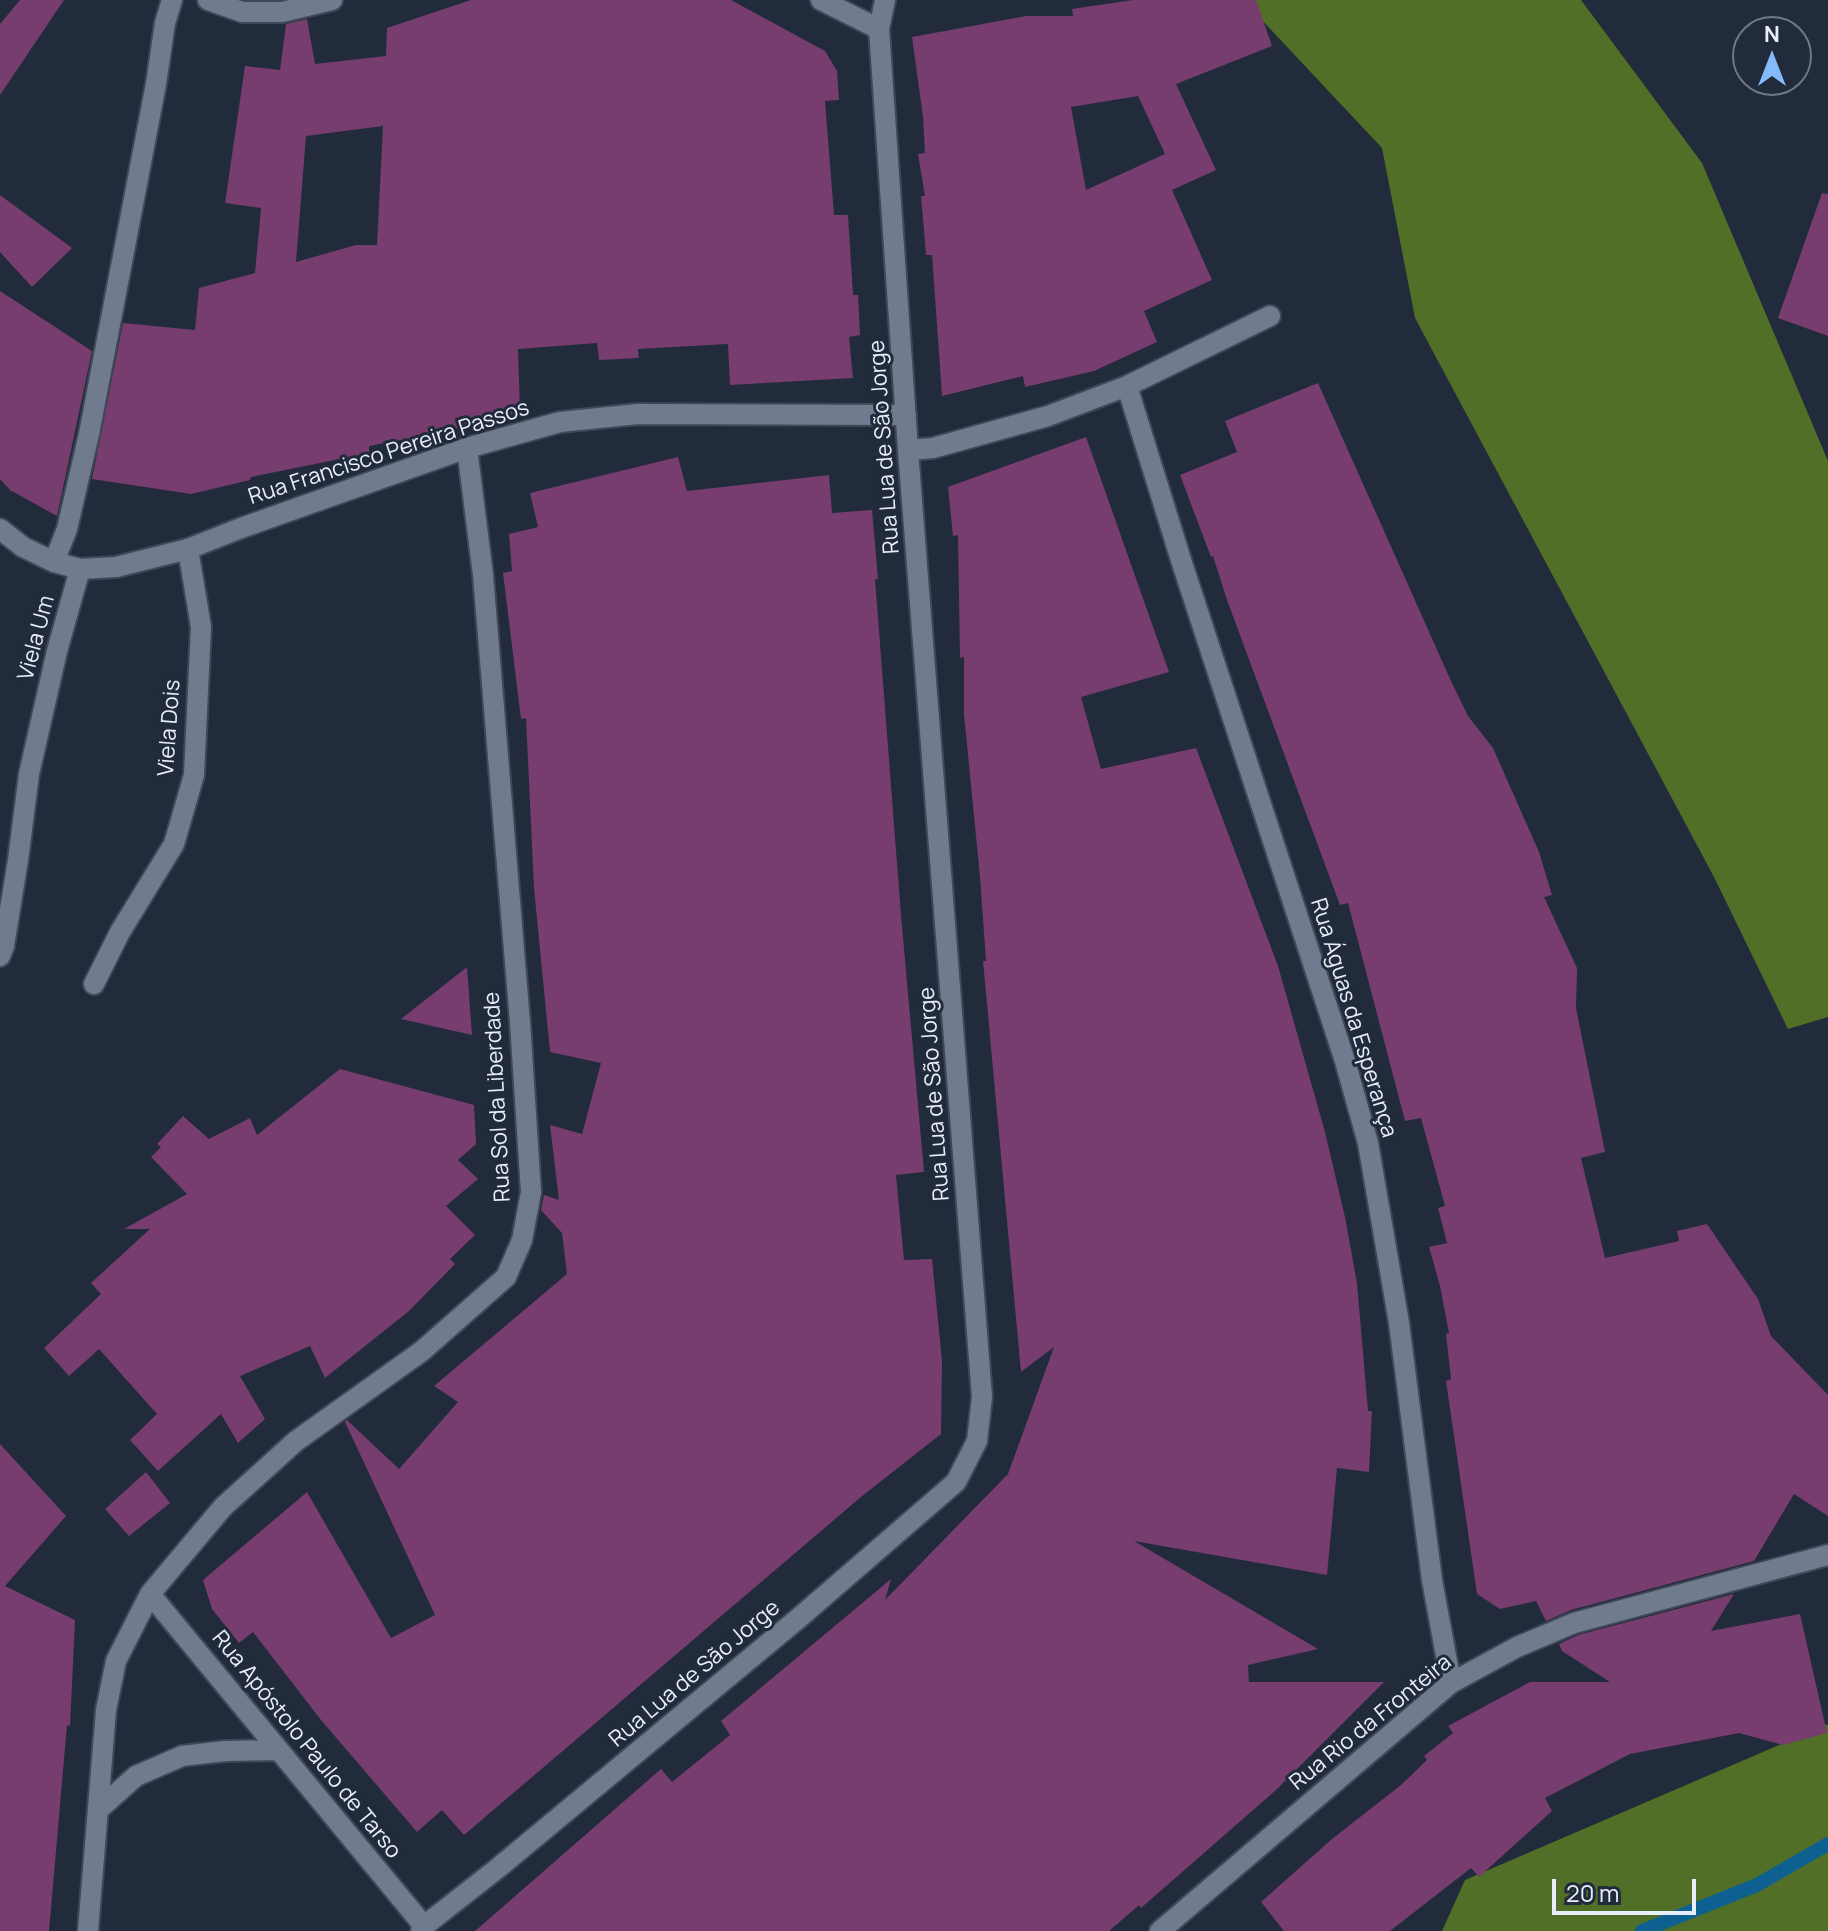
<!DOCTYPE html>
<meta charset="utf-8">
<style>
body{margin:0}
#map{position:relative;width:1828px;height:1931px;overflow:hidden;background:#212b3c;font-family:Manrope,sans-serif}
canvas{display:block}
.north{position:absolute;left:1732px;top:16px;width:80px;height:80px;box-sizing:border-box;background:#212b3c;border:2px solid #717988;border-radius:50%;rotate:0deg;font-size:22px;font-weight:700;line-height:32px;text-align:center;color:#e8eefa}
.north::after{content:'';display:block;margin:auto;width:28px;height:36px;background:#85bbfb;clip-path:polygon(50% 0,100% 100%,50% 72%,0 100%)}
.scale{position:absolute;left:1552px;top:1879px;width:144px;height:36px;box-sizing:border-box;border:4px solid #e8eefa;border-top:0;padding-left:10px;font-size:24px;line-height:28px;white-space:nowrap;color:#e8eefa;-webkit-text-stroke:6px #212b3c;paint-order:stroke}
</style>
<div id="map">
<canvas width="1828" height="1931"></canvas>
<div class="north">N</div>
<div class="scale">20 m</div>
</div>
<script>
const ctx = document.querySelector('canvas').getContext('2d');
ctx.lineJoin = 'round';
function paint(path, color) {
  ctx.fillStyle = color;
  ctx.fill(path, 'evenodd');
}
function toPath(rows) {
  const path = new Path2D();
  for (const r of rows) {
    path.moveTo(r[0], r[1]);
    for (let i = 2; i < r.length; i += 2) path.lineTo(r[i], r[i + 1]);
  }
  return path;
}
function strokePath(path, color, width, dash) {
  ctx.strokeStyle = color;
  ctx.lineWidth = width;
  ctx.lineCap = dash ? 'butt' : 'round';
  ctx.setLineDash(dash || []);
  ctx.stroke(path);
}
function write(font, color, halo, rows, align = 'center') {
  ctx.font = font + ' Manrope,sans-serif';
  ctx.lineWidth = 6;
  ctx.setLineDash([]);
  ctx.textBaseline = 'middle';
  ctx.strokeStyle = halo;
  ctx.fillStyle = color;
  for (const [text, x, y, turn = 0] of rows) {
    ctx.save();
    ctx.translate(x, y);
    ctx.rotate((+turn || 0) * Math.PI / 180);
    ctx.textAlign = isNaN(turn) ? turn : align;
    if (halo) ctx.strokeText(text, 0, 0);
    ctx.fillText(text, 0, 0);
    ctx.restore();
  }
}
const forest = toPath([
 [1243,0,1581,0,1702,163,1828,461,1828,1017,1788,1029,1714,877,1415,318,1382,148],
 [1828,1724,1828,1931,1442,1931,1465,1880]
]);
const stream = toPath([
 [1642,1931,1757,1885,1828,1844]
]);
const building = toPath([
 [20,0,64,0,0,95,0,24],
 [471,0,731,0,825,51,837,71,839,100,825,101,834,215,848,215,853,295,858,295,860,335,849,337,853,378,730,385,728,344,638,349,639,358,599,360,597,343,518,349,520,412,444,432,369,446,369,453,251,477,250,480,191,494,92,479,123,323,195,330,199,288,255,273,261,208,225,203,245,66,280,70,286,24,307,19,315,64,386,56,387,28],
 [383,126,377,245,356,245,296,262,306,136],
 [1133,0,1256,0,1272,46,1176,84,1216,170,1172,190,1212,280,1144,311,1157,342,1094,371,1025,387,1023,376,942,396,932,255,926,255,921,196,925,196,918,154,925,153,923,117,912,37,1026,16,1073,16,1072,9],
 [1138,96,1165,154,1086,190,1071,107],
 [1822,193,1828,194,1828,336,1778,318],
 [0,195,72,248,32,287,0,252],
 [0,291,92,351,57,516,10,490,0,479],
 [1318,383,1451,681,1468,716,1493,748,1539,852,1552,895,1544,897,1577,968,1576,1008,1605,1152,1581,1158,1605,1258,1679,1241,1677,1231,1707,1224,1758,1299,1771,1336,1828,1395,1828,1516,1794,1494,1754,1561,1571,1610,1546,1621,1536,1601,1500,1609,1477,1594,1446,1381,1451,1379,1446,1334,1449,1333,1440,1286,1429,1247,1447,1243,1438,1208,1445,1206,1421,1118,1405,1121,1348,903,1340,905,1227,600,1213,556,1211,557,1180,475,1237,452,1225,421],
 [1086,437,1169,672,1081,697,1101,769,1196,748,1278,966,1325,1132,1345,1217,1357,1283,1368,1411,1372,1411,1369,1472,1337,1468,1327,1575,1134,1541,1318,1649,1248,1665,1249,1682,1384,1682,1276,1790,1141,1908,1139,1905,1109,1931,475,1931,661,1769,672,1782,730,1735,721,1721,891,1579,885,1600,1008,1474,1054,1347,1021,1372,983,961,986,961,980,877,964,714,964,657,960,658,958,535,953,536,948,487],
 [678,457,687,491,829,475,832,513,872,510,878,579,875,579,901,915,924,1172,896,1175,904,1260,932,1259,942,1361,941,1434,861,1497,464,1835,442,1810,417,1832,321,1720,253,1632,239,1643,212,1609,203,1580,307,1492,391,1638,435,1615,345,1422,347,1420,399,1469,458,1402,434,1386,567,1274,562,1233,541,1210,544,1195,559,1200,550,1125,582,1134,601,1063,550,1052,534,888,526,718,521,719,503,573,512,571,509,534,538,527,530,493],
 [467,967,472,1035,401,1019],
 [340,1069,474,1105,476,1144,458,1160,478,1179,446,1206,475,1235,450,1259,455,1264,409,1311,325,1378,310,1346,240,1376,265,1419,238,1443,221,1414,158,1471,130,1440,157,1414,99,1349,69,1376,44,1348,101,1294,91,1283,150,1229,124,1229,187,1194,151,1157,161,1147,157,1144,183,1116,209,1139,250,1118,257,1135],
 [0,1444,66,1516,5,1586,75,1620,70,1726,67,1725,49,1931,0,1931],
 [146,1472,170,1503,129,1536,105,1509],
 [1734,1594,1711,1631,1800,1614,1827,1733,1783,1745,1739,1733,1630,1754,1545,1798,1552,1811,1479,1877,1471,1868,1390,1931,1284,1931,1261,1902,1332,1839,1401,1785,1427,1760,1424,1756,1453,1733,1448,1726,1530,1682,1610,1682,1562,1651,1559,1644,1578,1635]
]);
const lane = toPath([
 [54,562,67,529,89,434,156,84,165,23,172,0],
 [0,956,4,946,18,860,29,774,57,651,80,569],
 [94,984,120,932,174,844,194,775,201,627,188,549]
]);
const street = toPath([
 [208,0,242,12,282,12,332,0],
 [821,0,879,29],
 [1127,386,1181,560,1345,1061,1368,1143,1399,1323,1432,1580,1451,1683],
 [908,450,933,448,1048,416,1127,386,1270,316],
 [0,529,23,547,54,562,80,569,116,567,188,549,241,528,467,448,560,422,638,414,906,415],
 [150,1594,424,1926],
 [98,1810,136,1776,182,1756,225,1751,278,1750],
 [88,1931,106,1710,116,1661,150,1594,223,1507,296,1441,422,1351,506,1277,522,1240,531,1192,520,1022,483,575,467,448],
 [421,1931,424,1926,498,1868,800,1617,956,1482,977,1441,982,1397,908,450,879,29,885,0],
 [1160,1931,1451,1683,1517,1647,1574,1623,1828,1555]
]);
const streetNames = [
 ["Rua Lua de São Jorge",885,447,-94],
 ["Rua Francisco Pereira Passos",389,453,-18],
 ["Viela Um",37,638,-75],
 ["Viela Dois",170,728,-86],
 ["Rua Águas da Esperança",1353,1018,73],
 ["Rua Lua de São Jorge",935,1094,-94],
 ["Rua Sol da Liberdade",498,1097,-93],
 ["Rua Lua de São Jorge",695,1674,-40],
 ["Rua Rio da Fronteira",1371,1723,-39],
 ["Rua Apóstolo Paulo de Tarso",306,1745,51]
];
paint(forest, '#526f27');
strokePath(stream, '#0d6090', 14);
paint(building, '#763d6e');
strokePath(lane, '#404857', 24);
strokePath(street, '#404857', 24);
strokePath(lane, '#707b90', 20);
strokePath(street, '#707b90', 20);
write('22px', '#e8eefa', '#212b3c', streetNames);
</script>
